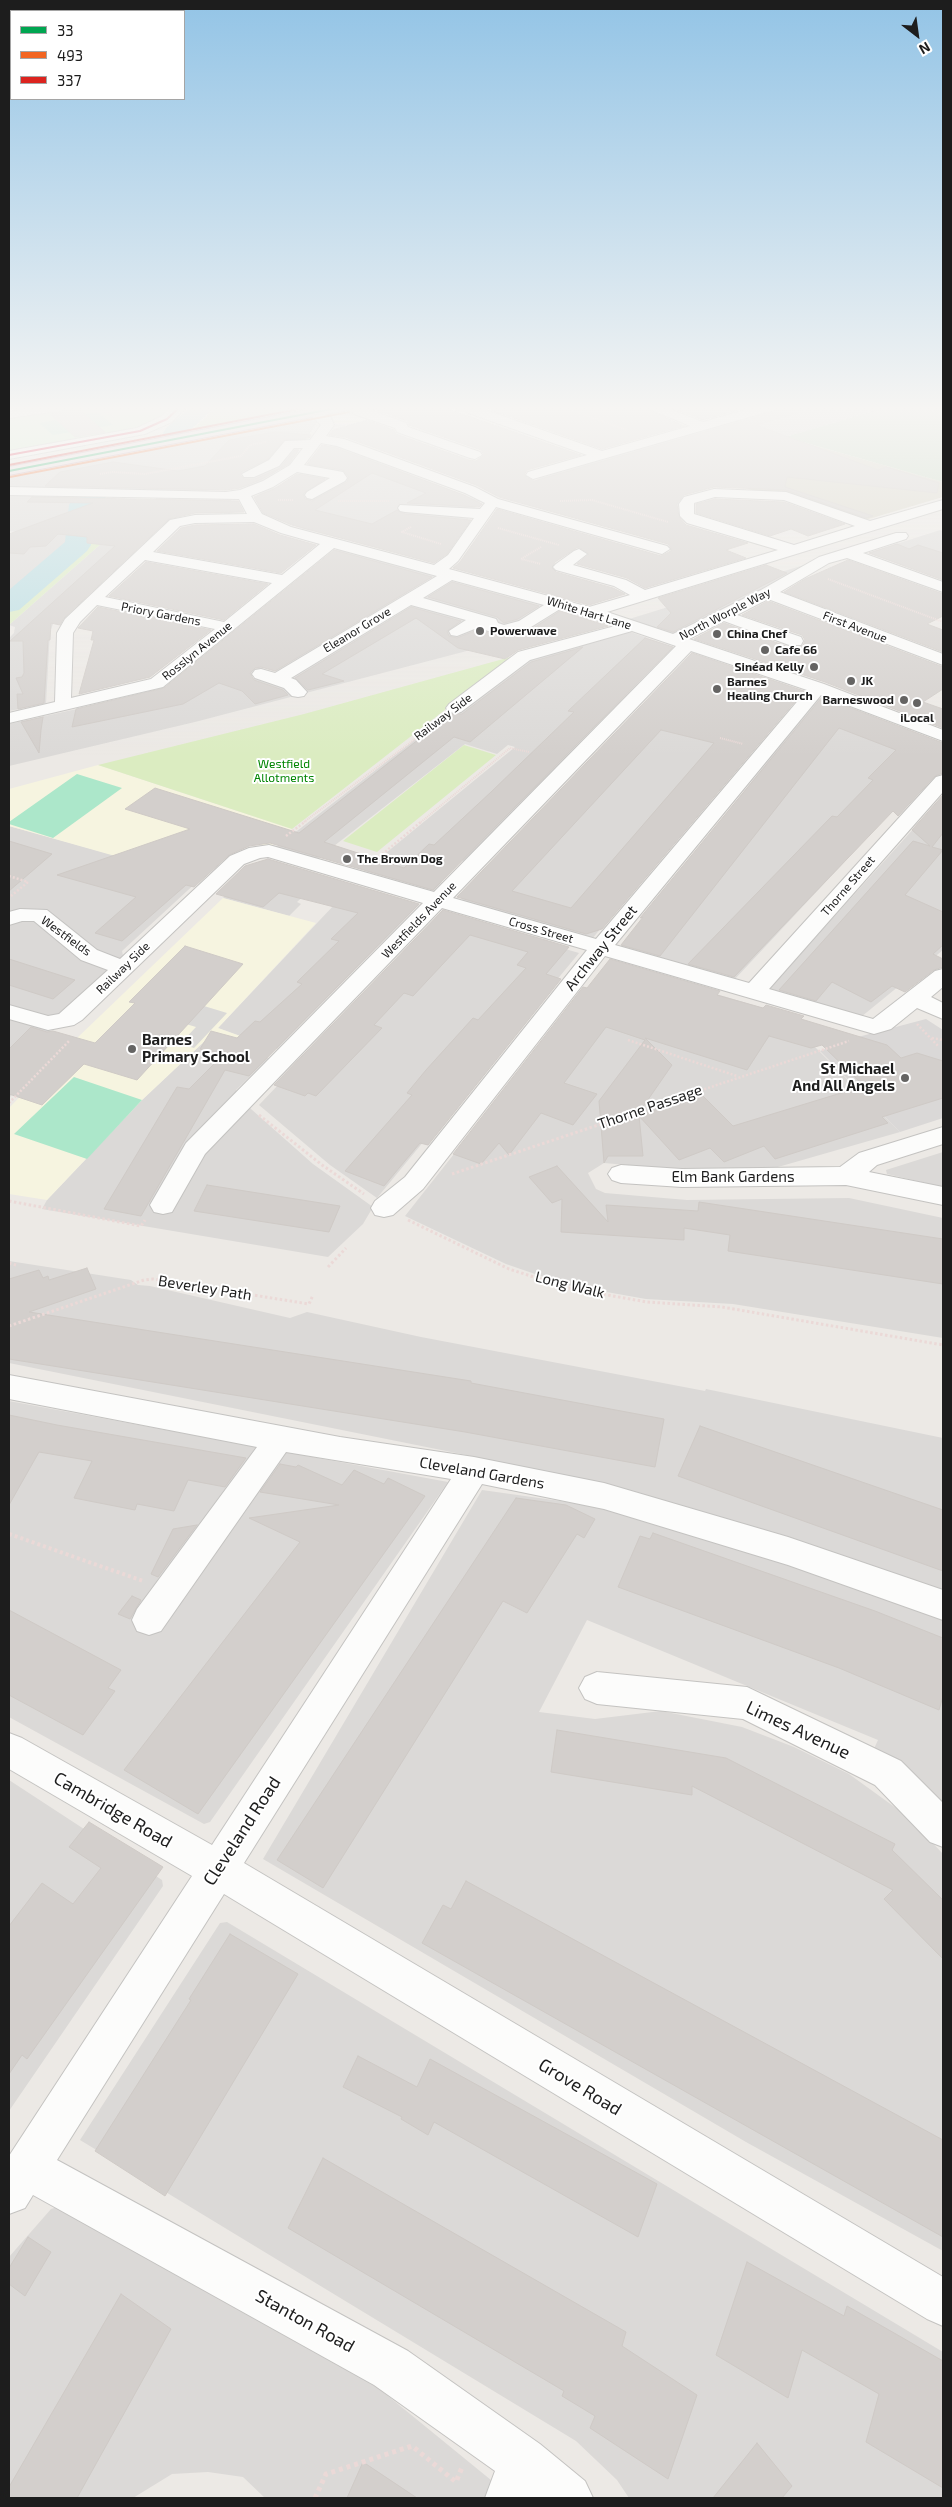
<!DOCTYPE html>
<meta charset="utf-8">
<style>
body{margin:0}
#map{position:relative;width:952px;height:2507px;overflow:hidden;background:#ece9e5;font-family:"Exo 2",sans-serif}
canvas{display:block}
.frame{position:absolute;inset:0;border:10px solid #1d1d1d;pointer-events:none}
.legend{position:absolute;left:10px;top:10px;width:175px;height:90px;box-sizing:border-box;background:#fff;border:1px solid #a5a5a5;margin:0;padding:6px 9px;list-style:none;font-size:15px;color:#1d1d1d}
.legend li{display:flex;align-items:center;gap:10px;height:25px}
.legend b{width:25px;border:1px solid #a5a5a5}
.north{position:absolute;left:892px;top:10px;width:50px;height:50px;-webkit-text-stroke:4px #fff;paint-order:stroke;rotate:150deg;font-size:14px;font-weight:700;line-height:20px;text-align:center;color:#1d1d1d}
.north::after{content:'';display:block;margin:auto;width:18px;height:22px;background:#1d1d1d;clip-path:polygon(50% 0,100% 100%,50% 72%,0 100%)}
</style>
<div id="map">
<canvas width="952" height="2507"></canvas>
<div class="frame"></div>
<ul class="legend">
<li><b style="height:6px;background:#00a651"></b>33</li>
<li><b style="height:6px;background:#f26522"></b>493</li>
<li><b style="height:6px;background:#dc241f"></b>337</li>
</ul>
<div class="north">N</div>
</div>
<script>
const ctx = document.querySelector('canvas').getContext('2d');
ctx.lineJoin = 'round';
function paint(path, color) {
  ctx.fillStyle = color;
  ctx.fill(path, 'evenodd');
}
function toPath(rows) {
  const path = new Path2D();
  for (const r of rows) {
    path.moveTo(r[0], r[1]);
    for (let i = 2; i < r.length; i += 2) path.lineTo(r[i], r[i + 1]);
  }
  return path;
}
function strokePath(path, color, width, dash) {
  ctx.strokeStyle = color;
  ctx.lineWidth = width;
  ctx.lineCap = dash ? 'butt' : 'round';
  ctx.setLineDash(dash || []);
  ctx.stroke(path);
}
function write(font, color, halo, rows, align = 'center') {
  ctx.font = font + ' "Exo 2",sans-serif';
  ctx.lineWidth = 4;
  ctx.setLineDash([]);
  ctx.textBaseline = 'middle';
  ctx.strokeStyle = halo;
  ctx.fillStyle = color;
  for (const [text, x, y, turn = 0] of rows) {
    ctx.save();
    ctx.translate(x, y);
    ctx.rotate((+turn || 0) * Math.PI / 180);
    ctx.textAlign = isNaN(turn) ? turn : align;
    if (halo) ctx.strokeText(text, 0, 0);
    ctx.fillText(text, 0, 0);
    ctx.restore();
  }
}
const residential = toPath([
 [786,406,891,406,583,496,536,479],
 [310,420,317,421,317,423,297,452,281,468,269,478,250,486,206,491,9,487,9,477],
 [325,445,337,446,480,501,443,556,434,560,303,529,270,516,264,511,258,497,260,493,283,484,305,470,321,448],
 [9,495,87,497,73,515,73,541,71,545,9,598,9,543,12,542,16,532,9,531],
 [156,498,231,500,238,511,230,514,196,513,175,516,153,534,53,624,50,632,46,704,9,711,9,638,14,633,15,627,9,625,138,511,148,511],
 [940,530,943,531,943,579,868,553],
 [337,549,435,576,278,672,264,668,250,677,277,685,285,682,452,581,577,615,541,625,546,629,463,652,195,722,9,766,9,724,167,689],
 [820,560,672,636,626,620],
 [628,631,673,647,464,861,459,860,439,881,442,882,434,891,364,871,515,747,508,745,497,754,465,744,316,860,275,848,448,714,468,703,526,658],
 [692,654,739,702,646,873,592,939,463,901,462,899],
 [818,698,943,745,943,767,923,778,734,980,620,947],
 [943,796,943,950,861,1017,768,990],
 [9,826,200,879,122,951,123,956,104,978,46,1030,69,1037,9,1098],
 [261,861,323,878,297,902,301,904,289,916,223,898],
 [352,886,419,905,277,1049,218,1028],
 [442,913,579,953,377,1198,330,1165,259,1105],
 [615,964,851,1034,815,1047,900,1132,771,1169,683,1170,604,1163,588,1173,596,1189,605,1193,687,1200,849,1198,943,1218,943,1338,733,1304,646,1299,567,1285,506,1264,405,1216,454,1154],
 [209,1037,269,1058,236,1090,251,1109,313,1164,373,1207,363,1224,328,1257,42,1209,47,1200,142,1100],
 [943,1152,943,1187,887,1174,886,1170],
 [9,1261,131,1280,138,1285,150,1286,290,1318,307,1312,421,1337,705,1391,706,1389,943,1438,943,1593,794,1544,476,1457,9,1363],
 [9,1401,448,1482,210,1822,204,1824,9,1717],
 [482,1490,596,1506,788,1560,943,1620,943,1806,873,1751,878,1740,587,1620,539,1712,595,1719,661,1711,742,1727,794,1747,849,1774,907,1816,943,1854,943,2251,746,2142,263,1859],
 [9,1780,162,1880,163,1886,9,2111],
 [227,1922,943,2352,943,2498,629,2498,617,2480,576,2441,80,2140,220,1923],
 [70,2203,377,2387,513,2498,265,2498,243,2477,208,2472,172,2474,133,2498,9,2498,9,2257,51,2209]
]);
const education = toPath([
 [98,765,292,829,271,846,242,842,115,856,9,826,9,789],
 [223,898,316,923,218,1028,251,1040,209,1037,142,1100,47,1200,9,1194,9,1108,76,1039]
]);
const religious = toPath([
 [926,1019,943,1030,943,1118,900,1132,820,1051,858,1037]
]);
const construction = toPath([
 [785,437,943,482,943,497,862,521,677,469]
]);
const grass = toPath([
 [218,406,286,406,291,410,192,430],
 [88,539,103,542,9,625,9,607],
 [514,656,292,829,98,765,304,714],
 [464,745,496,755,377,852,343,841]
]);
const cemetery = toPath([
 [891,406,908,406,916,409,926,406,943,406,943,482,785,437]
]);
const park = toPath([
 [77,406,174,406,160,418,143,428,9,452,9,417]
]);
const pitch = toPath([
 [98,412,113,425,53,435,39,423],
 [77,774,122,788,53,838,9,824,9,822],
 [74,1077,142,1100,87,1159,14,1134]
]);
const parking = toPath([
 [204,1006,227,1013,194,1048,180,1044,196,1027,186,1024]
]);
const river = toPath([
 [192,406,216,406,182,438,174,440,166,438,163,433,166,428,192,406],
 [94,490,103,492,106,497,99,507,93,509,91,545,87,551,19,610,9,612,9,590,65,542,69,505,72,500,81,497,85,492,94,490]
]);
const building = toPath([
 [73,406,75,406,105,432,75,437,50,414,65,412,73,406],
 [366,406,439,406,581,455,527,470,524,475,534,481,778,411,781,406,799,406,800,412,756,425,878,470,886,467,939,483,937,493,787,477,785,487,873,516,866,518,786,490,714,487,684,495,677,504,679,517,686,525,748,543,726,550,746,558,645,588,627,578,577,564,589,554,578,547,555,562,552,568,556,572,613,588,625,594,589,605,453,568,460,562,497,509,661,556,671,551,671,548,668,544,499,497,476,485,345,437,329,435,333,430,367,420,394,430,396,434,469,460,476,461,484,455,481,450,409,425,407,421,366,406],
 [503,406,641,406,684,426,602,449,491,410,503,406],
 [667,406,752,406,703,420,667,406],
 [275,432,311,435,309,438,284,440,268,459,241,472,240,475,244,479,255,479,280,468,295,450,299,450,289,464,262,479,240,488,226,490,45,486,60,472,113,462,178,471,205,466,229,440,275,432],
 [322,445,336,448,464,495,482,504,479,507,407,503,426,493,372,473,315,510,372,524,397,510,405,514,471,520,447,554,434,563,292,525,263,513,254,497,274,489,297,474,325,479,303,494,305,499,312,501,347,482,349,477,343,470,307,464,322,445],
 [32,497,238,501,244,512,195,513,169,519,64,618,60,625,51,623,50,640,48,640,44,703,18,709,17,694,23,694,16,678,22,677,24,673,23,641,10,641,115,546,87,543,87,537,58,534,46,546,30,547,24,554,9,553,9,534,93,503,27,502,32,497],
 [715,499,784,502,845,524,808,536,791,529,770,536,696,513,696,504,715,499],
 [254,524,280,535,316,545,281,573,157,551,181,528,195,525,254,524],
 [897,544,909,549,918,545,943,553,943,580,869,553,897,544],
 [334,550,432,577,275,671,261,667,255,668,250,673,254,680,283,690,288,695,255,704,242,691,219,683,183,704,72,727,76,709,164,688,334,550],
 [848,560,943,594,943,616,927,624,943,630,943,652,784,592,805,579,848,560],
 [146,562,268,584,224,620,109,596,146,562],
 [766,565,787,573,673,632,657,627,671,613,658,598,766,565],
 [452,582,539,606,518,619,504,623,497,617,428,597,452,582],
 [768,601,943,667,943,689,923,702,943,709,943,728,825,682,694,639,724,623,788,647,803,646,805,640,802,635,742,615,768,601],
 [98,607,211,630,150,677,79,694,94,640,91,640,93,631,78,628,98,607],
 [411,607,461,621,447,631,449,636,457,638,477,630,504,637,510,636,532,629,560,611,608,626,518,650,505,659,458,648,416,618,322,674,344,681,308,690,295,678,411,607],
 [645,638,673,647,433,890,270,843,249,846,229,855,194,887,186,885,122,941,95,933,136,897,57,875,190,829,125,809,155,788,299,833,451,714,462,714,531,662,583,647,470,742,454,737,324,842,404,868,429,844,434,845,491,792,574,712,568,711,645,638],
 [692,653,804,691,602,929,586,934,457,897,692,653],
 [661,730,714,743,571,908,512,891,661,730],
 [822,697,943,743,943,773,935,776,898,816,893,811,734,977,688,964,832,816,837,817,873,780,868,778,896,750,839,728,660,956,621,945,643,917,640,918,822,697],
 [43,717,41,730,39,753,21,722,43,717],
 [943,795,943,833,932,847,943,850,905,895,943,912,943,945,933,954,943,959,943,967,934,970,905,992,892,986,871,1002,832,982,816,1001,779,990,913,841,930,846,912,830,943,795],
 [9,841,52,854,9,891,9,841],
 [268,859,419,904,249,1076,225,1070,141,1216,104,1209,177,1087,189,1089,223,1055,200,1049,211,1031,237,1038,255,1021,260,1022,302,984,297,982,339,941,331,939,358,913,279,893,263,907,216,894,245,866,268,859],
 [443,910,569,947,546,974,561,979,428,1145,420,1143,384,1186,345,1171,412,1095,407,1093,426,1070,473,1018,478,1020,526,968,517,965,528,952,470,935,413,996,404,993,374,1025,382,1028,316,1096,308,1093,305,1096,274,1085,443,910],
 [185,946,243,964,137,1080,84,1064,42,1105,9,1094,9,1049,31,1027,47,1032,53,1031,95,1043,135,1003,129,1002,185,946],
 [9,959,75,980,53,999,9,985,9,959],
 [610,959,720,991,717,995,763,1008,766,1005,804,1016,801,1019,887,1045,901,1058,917,1053,943,1061,943,1098,882,1117,888,1123,775,1159,764,1146,724,1162,710,1148,679,1160,639,1116,643,1156,608,1156,604,1163,599,1101,645,1040,606,1027,564,1083,597,1094,573,1125,541,1113,509,1155,499,1143,481,1164,453,1154,583,987,587,988,610,959],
 [769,1036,811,1048,822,1045,864,1086,733,1126,700,1093,636,1117,672,1065,645,1038,747,1070,769,1036],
 [557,1166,608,1222,606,1205,698,1211,699,1202,943,1239,943,1284,728,1251,730,1235,684,1228,684,1240,561,1232,562,1199,552,1203,529,1177,557,1166],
 [207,1185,340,1206,329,1232,194,1211,207,1185],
 [87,1268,96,1289,29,1312,471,1381,471,1383,664,1419,655,1467,465,1432,9,1359,9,1279,39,1270,43,1278,48,1276,49,1280,87,1268],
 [9,1415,57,1425,246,1458,225,1487,188,1480,174,1511,137,1504,135,1510,74,1498,92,1461,39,1452,9,1505,9,1415],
 [700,1426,943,1510,943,1571,678,1476,700,1426],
 [280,1464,296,1467,298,1465,342,1485,354,1470,384,1484,388,1478,425,1496,198,1814,124,1770,300,1542,249,1518,339,1505,260,1492,280,1464],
 [516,1498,566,1505,595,1519,584,1538,577,1534,527,1613,503,1601,323,1888,277,1860,516,1498],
 [197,1525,158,1577,151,1574,173,1529,197,1525],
 [653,1533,875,1611,943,1638,943,1696,939,1710,839,1668,618,1587,640,1536,650,1539,653,1533],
 [132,1596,141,1600,130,1619,118,1614,132,1596],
 [9,1610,121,1670,108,1688,115,1691,83,1735,9,1695,9,1610],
 [557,1730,726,1758,895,1844,892,1850,943,1900,943,1959,884,1899,893,1890,692,1786,692,1795,551,1772,557,1730],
 [89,1822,163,1867,27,2059,22,2055,9,2074,9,1926,42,1883,73,1904,101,1868,69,1847,89,1822],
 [466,1881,943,2140,943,2237,422,1943,443,1905,451,1909,466,1881],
 [230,1934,298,1974,165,2196,95,2151,191,2000,189,1999,230,1934],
 [358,2056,417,2087,430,2059,657,2184,638,2237,434,2122,428,2135,401,2119,402,2117,343,2087,358,2056],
 [323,2158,626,2332,622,2346,697,2395,668,2479,590,2428,595,2416,562,2396,564,2391,288,2228,323,2158],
 [28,2237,51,2252,25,2296,9,2284,9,2268,28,2237],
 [747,2262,844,2316,847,2306,943,2361,943,2488,866,2442,879,2394,802,2350,788,2398,716,2355,747,2262],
 [121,2294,171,2329,77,2498,9,2498,9,2487,121,2294],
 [757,2443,792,2486,782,2498,713,2498,757,2443],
 [363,2462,417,2498,347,2498,363,2462]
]);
const pathFar4 = toPath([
 [96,406,114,417],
 [559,406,627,430],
 [921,406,943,415],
 [100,474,112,472,145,474,241,456,250,445,266,442],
 [278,500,294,500],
 [338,501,389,501],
 [560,501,592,500,668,522],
 [411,527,402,532,441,544],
 [498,528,559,545],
 [541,547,521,559,541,564],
 [828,579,943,622],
 [9,656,9,662],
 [720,738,743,744],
 [304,822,439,721],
 [421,822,510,748,529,752]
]);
const pathFar3 = toPath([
 [286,836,306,821],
 [373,862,422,821],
 [9,876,28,882,11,896],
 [917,1024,939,1047],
 [932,1038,943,1040],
 [628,1040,737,1076],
 [9,1103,70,1040],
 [636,1112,849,1041]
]);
const pathFar2 = toPath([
 [259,1115,322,1165,364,1194],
 [452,1174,640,1111],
 [9,1201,141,1226,145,1220],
 [408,1220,509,1269,568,1288,647,1302,722,1307,943,1345],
 [9,1263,16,1265],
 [328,1267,346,1248],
 [9,1326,144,1280,153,1279,309,1304,313,1295]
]);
const pathFar1 = toPath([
 [9,1534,143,1581]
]);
const path = toPath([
 [315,2498,326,2474,412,2446,456,2482,463,2465]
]);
const minor = toPath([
 [41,406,71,406,65,410,9,418,9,412,41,406],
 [173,406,187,406,172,422,145,434,9,459,9,451,137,428,162,416,173,406],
 [345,406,360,406,406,423,408,427,480,452,482,455,475,459,470,458,397,432,395,428,354,414,345,406],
 [455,406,474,406,602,451,690,426,643,406,661,406,703,422,759,406,779,406,777,409,533,479,526,475,528,472,587,455,457,409,455,406],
 [314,409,330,416,334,425,326,436,344,439,475,487,498,499,667,546,670,549,662,554,496,507,458,561,449,569,589,607,630,595,614,586,556,570,553,567,556,564,574,551,579,549,587,554,573,565,626,580,645,590,778,550,687,523,680,516,679,504,684,497,714,489,786,492,870,521,943,500,943,509,607,612,673,634,761,590,819,557,896,533,906,533,908,536,906,539,863,553,943,582,943,592,847,558,829,563,780,592,943,654,943,665,768,599,737,615,801,637,803,641,801,645,789,645,724,621,689,639,824,684,943,730,943,741,821,695,615,945,749,983,936,777,943,775,943,792,769,989,873,1019,935,971,943,969,943,987,931,997,943,1003,943,1019,917,1008,891,1029,874,1034,605,956,423,1189,393,1215,384,1217,375,1215,371,1208,375,1201,405,1177,587,950,442,908,205,1154,172,1212,163,1214,154,1212,150,1205,186,1143,423,903,268,857,260,858,244,864,82,1020,74,1025,48,1030,9,1019,9,1005,48,1016,59,1014,108,970,81,960,34,921,22,921,9,925,9,912,20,909,47,910,97,950,120,959,230,856,249,848,269,845,434,892,676,646,632,631,530,660,461,712,455,713,449,712,446,708,449,704,518,652,615,626,560,609,531,627,510,634,504,635,477,628,457,636,451,635,449,631,466,620,411,605,291,678,296,680,307,692,304,696,298,697,292,696,284,688,255,678,252,674,255,670,261,669,275,673,437,576,334,548,163,687,9,723,9,713,55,702,57,633,65,619,170,520,195,515,247,514,239,499,9,495,9,487,226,492,240,490,263,481,290,465,303,448,294,448,279,466,254,477,244,477,242,474,269,460,285,441,310,440,321,425,308,413,314,409],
 [321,443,337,446,465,493,485,503,480,509,400,505,398,508,400,511,405,512,474,518,448,555,434,565,291,527,262,514,251,496,273,487,297,472,330,478,307,492,305,495,307,498,312,499,345,481,347,478,343,472,304,465,321,443],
 [715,497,784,500,855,526,794,545,694,514,694,503,715,497],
 [254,522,281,533,320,544,282,575,153,552,180,526,195,523,254,522],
 [145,560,272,583,224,622,105,597,145,560],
 [452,580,544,605,519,621,504,625,498,623,496,619,423,598,452,580],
 [97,605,215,629,151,679,71,698,73,633,80,622,97,605],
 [691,651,807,690,596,939,453,898,691,651],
 [943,1127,943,1144,877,1165,869,1172,943,1187,943,1205,846,1185,682,1187,621,1183,612,1180,608,1174,612,1168,621,1165,682,1169,840,1167,859,1153,943,1127],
 [9,1375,340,1437,474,1457,604,1483,788,1537,943,1590,943,1620,788,1565,604,1509,482,1484,244,1863,943,2277,943,2326,927,2319,224,1894,57,2160,408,2351,540,2444,585,2481,593,2498,485,2498,495,2471,374,2385,33,2195,25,2208,9,2214,9,2156,192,1876,9,1769,9,1733,22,1738,212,1845,451,1479,286,1452,161,1631,149,1635,137,1631,132,1620,137,1609,257,1447,9,1399,9,1375],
 [597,1672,747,1687,901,1761,943,1803,943,1847,930,1842,875,1785,743,1719,597,1704,585,1699,579,1688,585,1677,597,1672]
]);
const highway = toPath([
 [327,406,354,406,348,410,9,475,9,467,327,406]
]);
const bus1 = toPath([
 [9,471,347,406]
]);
const bus2 = toPath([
 [10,477,349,412]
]);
const bus3 = toPath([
 [9,465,314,406]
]);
const bus4 = toPath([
 [9,455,140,431,167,419,181,406]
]);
const markers = [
 [480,631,5,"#656463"],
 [717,634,5,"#656463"],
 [765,650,5,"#656463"],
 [814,667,5,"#656463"],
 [851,681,5,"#656463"],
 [717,689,5,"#656463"],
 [904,700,5,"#656463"],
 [917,703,5,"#656463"],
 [347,859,5,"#656463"],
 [132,1049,5,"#656463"],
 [905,1078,5,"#656463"]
];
const farStreetnames = [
 ["White Hart Lane",589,613,17],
 ["Priory Gardens",161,614,11],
 ["North Worple Way",725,614,-27],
 ["First Avenue",855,627,21],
 ["Eleanor Grove",357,630,-31],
 ["Rosslyn Avenue",197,651,-39],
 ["Railway Side",443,717,-37],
 ["Thorne Street",848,886,-49],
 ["Westfields Avenue",419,920,-46],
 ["Cross Street",541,930,16],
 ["Westfields",66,936,36],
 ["Railway Side",123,968,-44]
];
const farPoinames = [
 ["Powerwave",490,631],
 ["China Chef",727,634],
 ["Cafe 66",775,650],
 ["Sinéad Kelly",804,667,"right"],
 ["JK",861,681],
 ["Barnes",727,682],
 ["Healing Church",727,696],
 ["Barneswood",894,700,"right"],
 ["iLocal",917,718,"center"],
 ["The Brown Dog",357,859]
];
const farParknames = [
 ["Westfield",284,764],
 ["Allotments",284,778]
];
const streetNames = [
 ["Archway Street",601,948,-51],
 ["Thorne Passage",650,1107,-19],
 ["Elm Bank Gardens",733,1177],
 ["Long Walk",570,1285,14],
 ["Beverley Path",205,1288,9],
 ["Cleveland Gardens",482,1473,10]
];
const poiNames = [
 ["Barnes",142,1040],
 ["Primary School",142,1057],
 ["St Michael",895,1069,"right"],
 ["And All Angels",895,1086,"right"]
];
const nearStreetnames = [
 ["Limes Avenue",798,1730,25],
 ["Cambridge Road",113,1810,30],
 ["Cleveland Road",242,1831,-57],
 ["Grove Road",580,2087,31],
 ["Stanton Road",305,2321,29]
];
paint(residential, '#dbd9d7');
paint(education, '#f6f4e0');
paint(religious, '#dad8d7');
paint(construction, '#d7d4c6');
paint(grass, '#dbecc1');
paint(cemetery, '#c3d8c1');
paint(park, '#d0f5ce');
paint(pitch, '#ace7ca');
paint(parking, '#dad9d7');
paint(river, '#b5dce2');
paint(building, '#d3cfcc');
strokePath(building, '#cfcac6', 1);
strokePath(minor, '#c4c3c1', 2);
strokePath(highway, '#c49aa9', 2);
strokePath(pathFar4, '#ebd9d7', 2, [1, 1]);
strokePath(pathFar3, '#ebd9d7', 2.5, [2, 2]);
strokePath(pathFar2, '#ebd9d7', 3, [2.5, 2.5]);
strokePath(pathFar1, '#ebd9d7', 4, [3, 3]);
strokePath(path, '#ebd9d7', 5, [4, 4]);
paint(minor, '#fcfcfb');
paint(highway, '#ebdde0');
strokePath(bus1, '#00a651', 2);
strokePath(bus2, '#f26522', 2);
strokePath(bus3, '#dc241f', 2);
strokePath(bus4, '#e4002b', 2);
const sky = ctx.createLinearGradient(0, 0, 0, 757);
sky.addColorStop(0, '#93c4e6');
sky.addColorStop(0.54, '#f6f5f3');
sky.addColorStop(1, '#f6f5f300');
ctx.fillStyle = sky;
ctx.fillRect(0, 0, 952, 757);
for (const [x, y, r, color] of markers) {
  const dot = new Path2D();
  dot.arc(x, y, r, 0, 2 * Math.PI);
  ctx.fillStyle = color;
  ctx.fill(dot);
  strokePath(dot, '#fff', 2);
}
write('12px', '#1d1d1d', '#fff', farStreetnames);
write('bold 12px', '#1d1d1d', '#fff', farPoinames, 'left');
write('12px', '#018503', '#fff', farParknames);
write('15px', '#1d1d1d', '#fff', streetNames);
write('bold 15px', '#1d1d1d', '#fff', poiNames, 'left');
write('18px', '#1d1d1d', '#fff', nearStreetnames);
</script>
